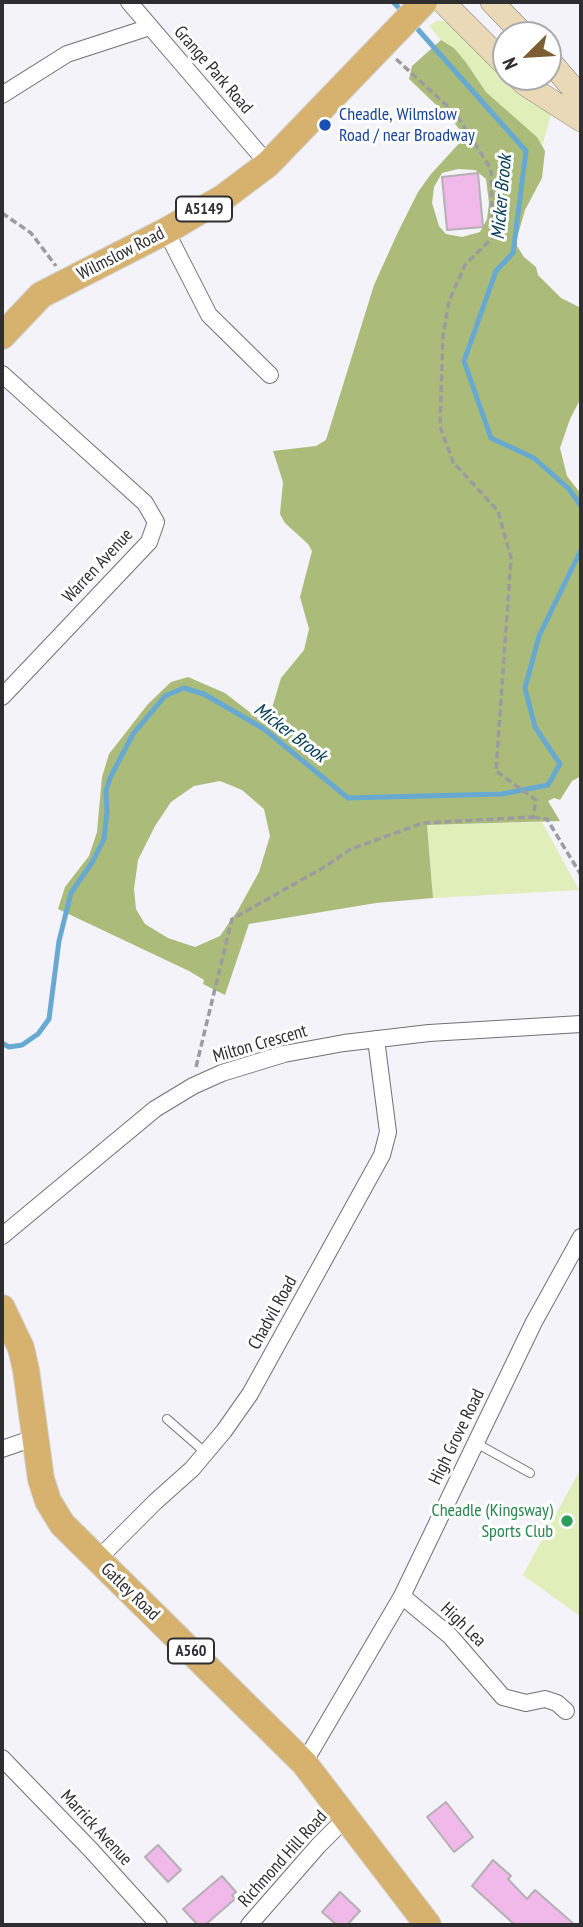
<!DOCTYPE html>
<style>
body{margin:0}
#map{position:relative;width:583px;height:1927px;overflow:hidden;background:#f3f3f9;font-family:"PT Sans Narrow",sans-serif}
canvas{display:block}
.frame{position:absolute;inset:0;border:4px solid #2e2e30;pointer-events:none}
.north{position:absolute;left:492px;top:21px;width:70px;height:70px;box-sizing:border-box;background:#fff;border:2px solid #ababac;border-radius:50%;rotate:246deg;font-size:19px;font-weight:700;line-height:28px;text-align:center;color:#2e2e30}
.north::after{content:'';display:block;margin:auto;width:24px;height:32px;background:#7c5e32;clip-path:polygon(50% 0,100% 100%,50% 72%,0 100%)}
</style>
<div id="map">
<canvas width="583" height="1927"></canvas>
<div class="frame"></div>
<div class="north">N</div>
</div>
<script>
const ctx = document.querySelector('canvas').getContext('2d');
ctx.lineJoin = 'round';
function paint(path, color) {
  ctx.fillStyle = color;
  ctx.fill(path, 'evenodd');
}
function toPath(rows) {
  const path = new Path2D();
  for (const r of rows) {
    path.moveTo(r[0], r[1]);
    for (let i = 2; i < r.length; i += 2) path.lineTo(r[i], r[i + 1]);
  }
  return path;
}
function strokePath(path, color, width, dash) {
  ctx.strokeStyle = color;
  ctx.lineWidth = width;
  ctx.lineCap = dash ? 'butt' : 'round';
  ctx.setLineDash(dash || []);
  ctx.stroke(path);
}
function write(font, color, halo, rows, align = 'center') {
  ctx.font = font + ' "PT Sans Narrow",sans-serif';
  ctx.lineWidth = 6;
  ctx.setLineDash([]);
  ctx.textBaseline = 'middle';
  ctx.strokeStyle = halo;
  ctx.fillStyle = color;
  for (const [text, x, y, turn = 0] of rows) {
    ctx.save();
    ctx.translate(x, y);
    ctx.rotate((+turn || 0) * Math.PI / 180);
    ctx.textAlign = isNaN(turn) ? turn : align;
    if (halo) ctx.strokeText(text, 0, 0);
    ctx.fillText(text, 0, 0);
    ctx.restore();
  }
}
const green = toPath([
 [438,20,450,23,506,74,506,77,509,77,551,115,542,146,537,137,486,92,465,61,454,48,441,40,429,26],
 [542,822,579,890,433,898,427,825],
 [581,1468,581,1617,523,1575]
]);
const forest = toPath([
 [441,40,454,48,465,61,486,92,537,137,545,151,542,178,525,210,517,238,517,246,524,257,536,267,538,275,561,298,581,308,581,398,570,419,560,448,567,476,581,494,581,776,572,781,560,800,554,798,548,801,560,821,427,825,433,898,376,903,249,924,225,995,203,984,204,980,189,971,58,909,65,887,89,856,97,832,102,777,109,754,148,704,171,682,188,677,225,693,256,717,269,718,281,678,304,650,309,629,300,597,312,551,308,544,285,523,280,514,283,482,273,451,316,446,326,440,374,285,398,232,418,192,431,174,465,137,453,121,409,79,412,66],
 [458,169,475,170,486,179,489,203,487,219,480,232,462,237,446,234,439,226,432,203,434,187,442,173],
 [220,781,242,790,264,809,270,836,259,872,238,910,220,936,195,947,168,938,145,924,136,909,134,889,138,860,155,826,171,802,194,786]
]);
const stream = toPath([
 [393,2,403,12],
 [414,25,526,151,513,253,496,271,464,361,491,438,534,458,569,489,581,506],
 [2,1043,9,1047,22,1045,38,1034,49,1019,59,941,71,893,93,861,104,839,107,812,106,791,110,778,133,734,165,696,184,688,204,694,264,729,348,798,502,794,548,785,560,764,535,727,525,688,539,636,581,550]
]);
const building = toPath([
 [478,173,483,227,447,230,442,177,478,173],
 [446,1802,473,1837,454,1852,427,1817,446,1802],
 [158,1845,181,1870,168,1882,145,1857,158,1845],
 [493,1860,511,1876,508,1879,527,1899,535,1890,575,1925,515,1925,472,1886,493,1860],
 [222,1876,236,1892,232,1895,235,1899,205,1925,198,1925,183,1909,222,1876],
 [340,1892,360,1911,347,1925,337,1925,322,1912,340,1892]
]);
const path = toPath([
 [2,213,31,233,56,266],
 [533,817,547,819,581,875],
 [196,1067,232,919,321,869,351,849,423,823,533,817,536,800,496,771,511,558,498,511,453,462,440,426,443,336,449,301,465,265,493,237,491,169,456,114,396,59]
]);
const lane = toPath([
 [167,1419,206,1453],
 [476,1443,530,1473]
]);
const street = toPath([
 [129,2,268,164],
 [2,95,67,54,150,27],
 [166,231,209,315,270,375],
 [2,374,145,503,156,522,149,542,2,697],
 [2,1236,155,1109,193,1086,222,1073,284,1054,344,1043,429,1033,581,1024],
 [2,1449,34,1438],
 [97,1560,155,1502,192,1469,224,1431,250,1394,382,1155,388,1132,376,1039],
 [402,1596,450,1636,503,1697,526,1703,545,1699,557,1703,566,1711],
 [2,1758,91,1850,159,1925],
 [304,1763,402,1596,534,1322,581,1237],
 [249,1925,318,1846,346,1818]
]);
const secondary = toPath([
 [443,2,506,65],
 [492,2,524,35],
 [548,59,581,98],
 [518,77,525,84,581,120]
]);
const primary = toPath([
 [2,336,41,295,166,231,224,197,268,164,424,2],
 [2,1308,21,1348,26,1370,41,1479,48,1501,62,1524,304,1763,428,1925]
]);
const markers = [
 [325,125,7,"#1a4fb4"],
 [567,1521,7,"#2e9e5b"]
];
const shields = [
 [204,209,56],
 [191,1651,46]
];
const shieldNames = [
 ["A5149",204,209],
 ["A560",191,1651]
];
const streetNames = [
 ["Grange Park Road",213,70,49],
 ["Wilmslow Road",121,254,-27],
 ["Warren Avenue",98,566,-47],
 ["Milton Crescent",260,1044,-16],
 ["Chadvil Road",273,1313,-61],
 ["High Grove Road",457,1437,-64],
 ["Gatley Road",130,1592,44],
 ["High Lea",463,1625,44],
 ["Marrick Avenue",96,1828,47],
 ["Richmond Hill Road",283,1859,-48]
];
const transitNames = [
 ["Cheadle, Wilmslow",339,115],
 ["Road / near Broadway",339,136]
];
const leisureNames = [
 ["Cheadle (Kingsway)",553,1511],
 ["Sports Club",553,1532]
];
const waterNames = [
 ["Micker Brook",502,197,-85],
 ["Micker Brook",290,733,37]
];
paint(green, '#e0eeb9');
paint(forest, '#abbc7a');
strokePath(stream, '#68a9d2', 5);
paint(building, '#f0b9e9');
strokePath(building, '#b4b0b3', 2);
strokePath(lane, '#707075', 10);
strokePath(street, '#707075', 18);
strokePath(secondary, '#707075', 24);
strokePath(primary, '#d1d1d1', 28);
strokePath(path, '#9c9ca0', 3.5, [7, 3.5]);
strokePath(lane, '#fff', 8);
strokePath(street, '#fff', 16);
strokePath(secondary, '#ead9b6', 23);
strokePath(primary, '#d6b26e', 26);
for (const [x, y, r, color] of markers) {
  const dot = new Path2D();
  dot.arc(x, y, r, 0, 2 * Math.PI);
  ctx.fillStyle = color;
  ctx.fill(dot);
  strokePath(dot, '#fff', 2.5);
}
for (const [x, y, w] of shields) {
  const box = new Path2D();
  box.roundRect(x - w / 2, y - 12.5, w, 25, 5);
  ctx.fillStyle = '#fff';
  ctx.fill(box);
  strokePath(box, '#2e2e30', 2);
}
write('bold 16px', '#2e2e30', null, shieldNames);
write('18px', '#2e2e30', '#fff', streetNames);
write('18px', '#164399', '#fff', transitNames, 'left');
write('18px', '#27864d', '#fff', leisureNames, 'right');
write('italic 19px', '#013a55', '#fff', waterNames);
</script>
